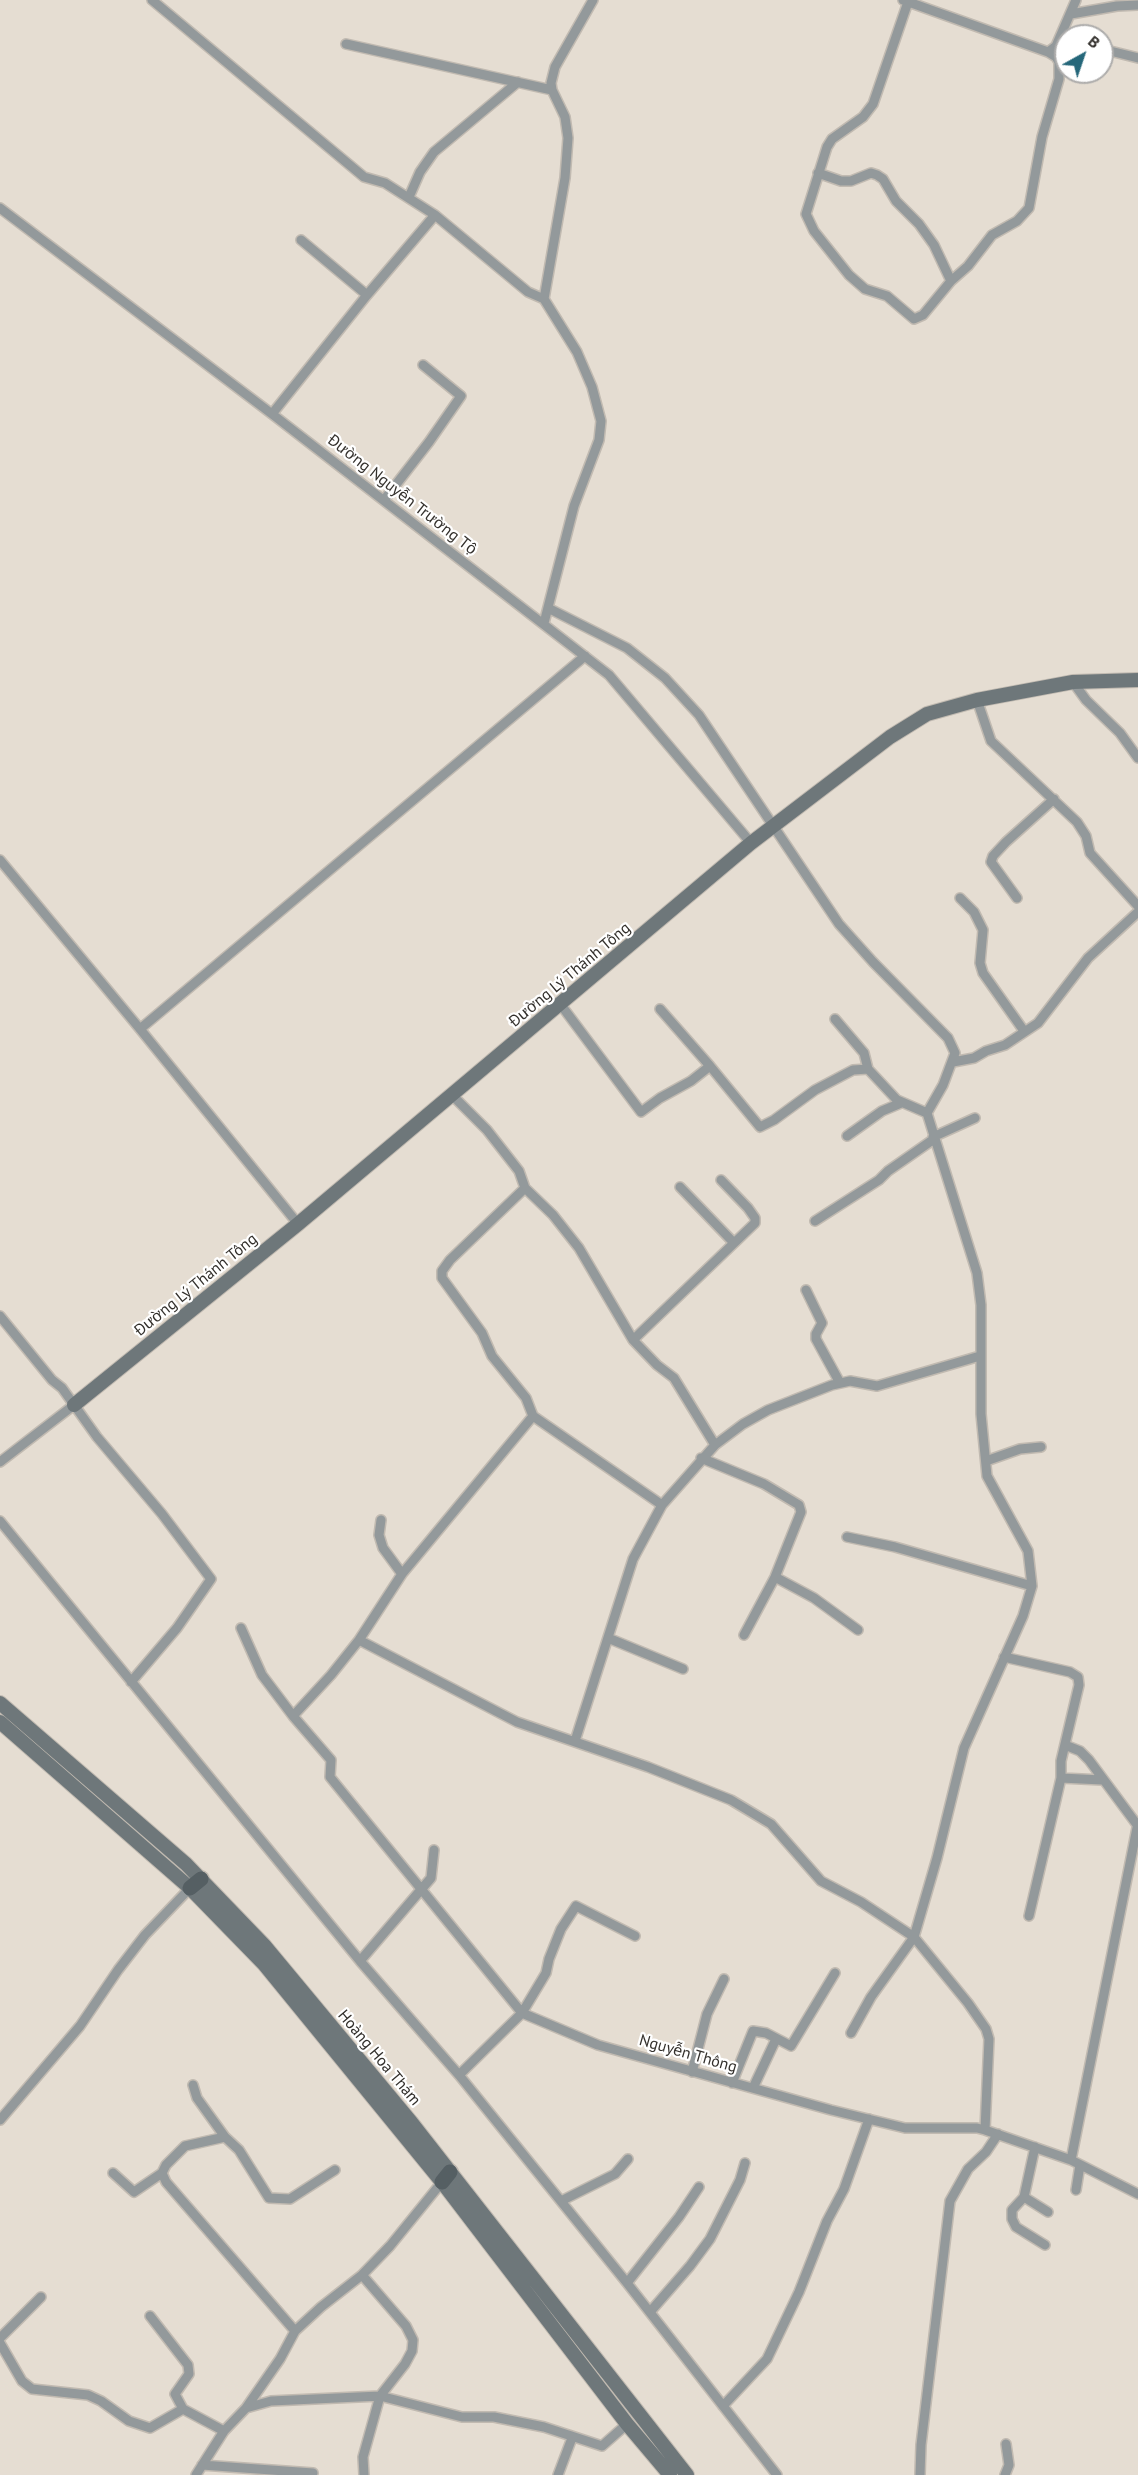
<!DOCTYPE html>
<meta charset="utf-8">
<style>
body{margin:0}
#map{position:relative;width:1138px;height:2475px;overflow:hidden;background:#e5ddd2;font-family:"PT Sans",sans-serif}
canvas{display:block}
.north{position:absolute;left:1054px;top:24px;width:60px;height:60px;box-sizing:border-box;background:#fff;border:2px solid #adacab;border-radius:50%;rotate:40deg;font-size:16px;font-weight:700;line-height:24px;text-align:center;color:#33302c}
.north::after{content:'';display:block;margin:auto;width:21px;height:27px;background:#25677a;clip-path:polygon(50% 0,100% 100%,50% 72%,0 100%)}
</style>
<div id="map">
<canvas width="1138" height="2475"></canvas>
<div class="north">B</div>
</div>
<script>
const ctx = document.querySelector('canvas').getContext('2d');
ctx.lineJoin = 'round';
function toPath(rows) {
  const path = new Path2D();
  for (const r of rows) {
    path.moveTo(r[0], r[1]);
    for (let i = 2; i < r.length; i += 2) path.lineTo(r[i], r[i + 1]);
  }
  return path;
}
function strokePath(path, color, width, dash) {
  ctx.strokeStyle = color;
  ctx.lineWidth = width;
  ctx.lineCap = dash ? 'butt' : 'round';
  ctx.setLineDash(dash || []);
  ctx.stroke(path);
}
function write(font, color, halo, rows, align = 'center') {
  ctx.font = font + ' "PT Sans",sans-serif';
  ctx.lineWidth = 4.5;
  ctx.setLineDash([]);
  ctx.textBaseline = 'middle';
  ctx.strokeStyle = halo;
  ctx.fillStyle = color;
  for (const [text, x, y, turn = 0] of rows) {
    ctx.save();
    ctx.translate(x, y);
    ctx.rotate((+turn || 0) * Math.PI / 180);
    ctx.textAlign = isNaN(turn) ? turn : align;
    if (halo) ctx.strokeText(text, 0, 0);
    ctx.fillText(text, 0, 0);
    ctx.restore();
  }
}
const street = toPath([
 [152,0,364,177,385,183,435,215,528,292,544,299],
 [903,0,1048,52,1056,57,1059,62,1059,79,1042,137,1029,208,1017,221,992,235,968,266,951,281,923,315,914,319,887,296,865,289,849,275,814,231,806,214,827,147,832,139,863,117,873,104,908,2],
 [1071,14,1117,6,1138,5],
 [346,44,552,90],
 [1102,49,1138,58],
 [1048,52,1056,46,1076,0],
 [818,173,841,181,851,181,871,173,877,175,883,179,896,201,919,224,934,245,951,281],
 [409,197,420,172,434,152,518,82],
 [0,208,272,414,609,675,751,843],
 [301,240,367,295],
 [272,414,367,295,435,215],
 [384,500,429,442,461,396,423,365],
 [548,608,627,648,665,678,699,715,839,924,873,962,948,1038,955,1053,943,1085,927,1113,977,1273,981,1305,981,1414,987,1476,1028,1551,1032,1586,1023,1616,964,1748,937,1858,914,1937,968,2003,986,2029,989,2039,985,2130],
 [544,623,574,506,599,440,601,421,592,387,577,352,544,299,565,178,568,138,565,117,552,90,551,83,555,67,593,0],
 [1073,682,1086,700,1120,733,1138,758],
 [977,700,991,741,1077,822,1086,836,1090,853,1138,906],
 [0,860,140,1029,298,1224],
 [960,898,974,912,983,930,980,963,983,973,1024,1031],
 [1017,898,991,862,993,856,1006,842,1054,799],
 [561,1005,641,1112,660,1098,691,1081,710,1066,760,1127,774,1120,815,1090,853,1070,868,1069,897,1100,927,1113],
 [660,1009,710,1066],
 [835,1019,864,1053,868,1069],
 [140,1029,585,656],
 [953,1062,974,1058,986,1051,1005,1045,1038,1023,1088,958,1138,912],
 [452,1095,487,1130,519,1171,525,1188,553,1215,579,1248,633,1340,657,1365,674,1378,715,1445],
 [847,1136,882,1111,901,1103],
 [933,1137,975,1118],
 [680,1187,734,1243],
 [525,1188,450,1260,442,1271,442,1278,482,1333,492,1356,526,1398,533,1416,662,1505],
 [815,1221,879,1180,888,1171,934,1139],
 [806,1290,822,1323,816,1334,816,1339,840,1383],
 [0,1316,52,1380,62,1388,97,1437,162,1514,211,1579,177,1628,131,1682],
 [633,1340,755,1223,755,1218,748,1208,721,1180],
 [533,1416,402,1574,359,1640,331,1675,293,1716,331,1760,330,1777,522,2013,598,2045,831,2110,905,2128,977,2128,985,2130,1071,2160,1138,2194],
 [701,1458,764,1484,799,1505,801,1512,775,1577,744,1635],
 [986,1461,1020,1449,1041,1447],
 [0,1462,74,1405],
 [381,1520,379,1535,383,1548,402,1574],
 [0,1521,360,1961,459,2075,627,2283,777,2475],
 [847,1537,895,1547,1032,1586],
 [775,1577,814,1598,858,1630],
 [241,1628,262,1675,293,1716],
 [608,1638,683,1669],
 [359,1640,517,1722,648,1767,731,1800,771,1824,821,1881,861,1902,914,1937,871,1997,851,2033],
 [1004,1657,1070,1672,1078,1677,1079,1685,1061,1761,1061,1778,1029,1916],
 [575,1741,633,1559,662,1505,715,1445,743,1424,768,1410,832,1385,850,1381,877,1386,980,1356],
 [1065,1745,1080,1751,1089,1760,1138,1826],
 [1061,1778,1102,1780],
 [360,1961,431,1878,434,1850],
 [692,2072,707,2014,724,1979],
 [459,2075,522,2013,546,1973,549,1959,561,1929,576,1906,635,1936],
 [732,2083,753,2031,766,2033,791,2046,835,1973],
 [193,2085,197,2098,225,2137],
 [753,2088,776,2039],
 [0,2120,80,2026,118,1970,145,1935,190,1888],
 [1035,2147,1024,2197,1012,2210,1012,2219,1016,2227,1045,2245],
 [1071,2160,1138,1823],
 [113,2173,134,2192,162,2173],
 [1076,2190,1080,2165],
 [1024,2197,1048,2212],
 [561,2201,615,2174,628,2159],
 [362,2275,406,2326,413,2340,412,2351,405,2364,380,2396,363,2457,364,2475],
 [627,2283,679,2217,699,2187],
 [650,2312,690,2266,710,2239,740,2180,745,2163],
 [150,2316,188,2365,189,2374,175,2394,183,2409],
 [295,2331,166,2182,162,2173,166,2165,185,2146,225,2137,239,2150,269,2198,290,2199,335,2170],
 [0,2338,41,2297],
 [0,2343,22,2381,32,2389,88,2395,101,2401,129,2421,150,2428,183,2409,224,2431],
 [723,2406,767,2359,799,2292,827,2221,844,2189,869,2119],
 [246,2408,271,2401,380,2396,462,2417,494,2417,544,2427,602,2446,627,2424],
 [202,2465,313,2473],
 [196,2475,224,2431,246,2408,280,2359,295,2331,321,2307,362,2275,390,2246,442,2182],
 [558,2475,572,2438],
 [920,2475,921,2445,950,2201,968,2169,986,2152,998,2134],
 [1005,2475,1009,2465,1006,2444]
]);
const secondary = toPath([
 [74,1405,298,1224,751,843,890,737,927,714,977,700,1073,682,1138,680],
 [0,1703,186,1864,264,1945,411,2122,687,2475],
 [0,1722,190,1888,264,1964,442,2182,627,2424,670,2475]
]);
const primary = toPath([
 [190,1888,201,1879],
 [442,2182,450,2172]
]);
const streetNames = [
 ["Đường Nguyễn Trường Tộ",402,495,38],
 ["Đường Lý Thánh Tông",570,975,-40],
 ["Đường Lý Thánh Tông",196,1285,-39],
 ["Nguyễn Thông",688,2054,16],
 ["Hoàng Hoa Thám",379,2058,50]
];
strokePath(street, '#c1bab1', 12);
strokePath(secondary, '#c1bab1', 16);
strokePath(primary, '#c1bab1', 18);
strokePath(street, '#93999b', 9);
strokePath(secondary, '#6e777a', 14);
strokePath(primary, '#555f63', 15);
write('16px', '#33302c', '#fff', streetNames);
</script>
